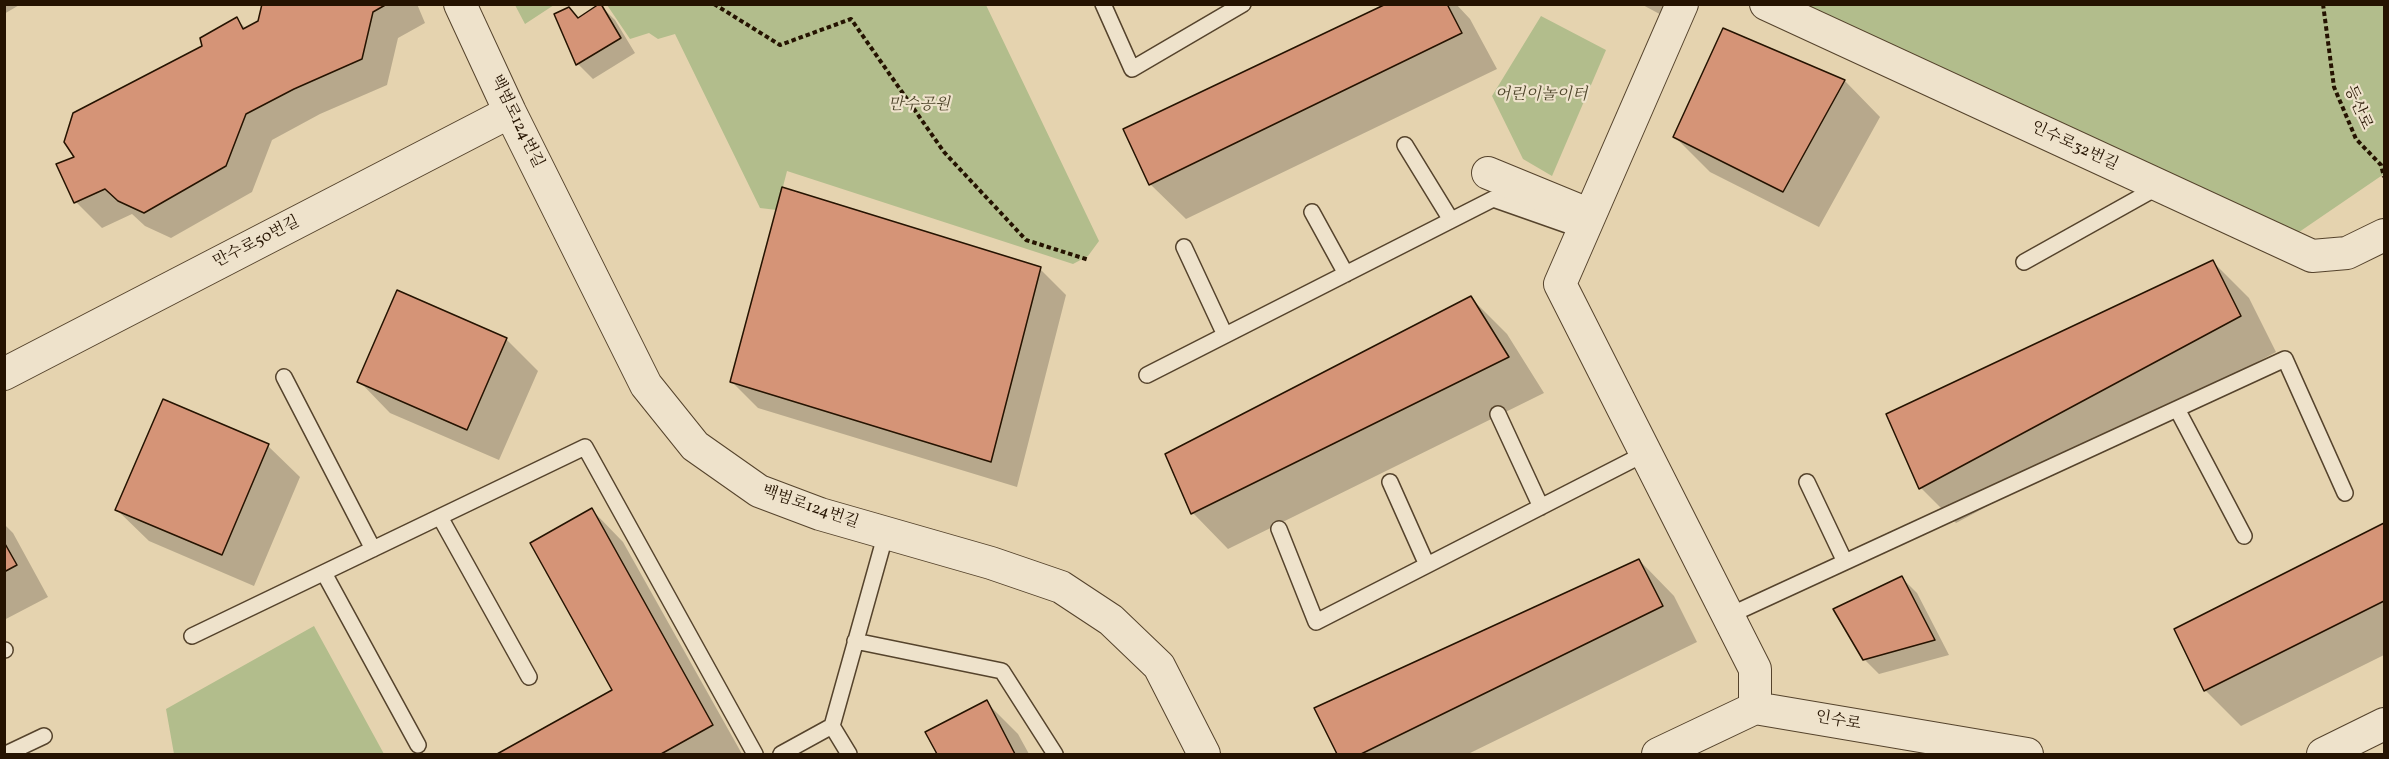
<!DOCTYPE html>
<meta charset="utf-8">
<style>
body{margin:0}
#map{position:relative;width:2389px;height:759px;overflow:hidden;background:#e5d3af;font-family:Vollkorn,serif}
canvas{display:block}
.frame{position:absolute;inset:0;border:6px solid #251301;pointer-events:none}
</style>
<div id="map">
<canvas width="2389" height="759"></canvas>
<div class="frame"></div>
</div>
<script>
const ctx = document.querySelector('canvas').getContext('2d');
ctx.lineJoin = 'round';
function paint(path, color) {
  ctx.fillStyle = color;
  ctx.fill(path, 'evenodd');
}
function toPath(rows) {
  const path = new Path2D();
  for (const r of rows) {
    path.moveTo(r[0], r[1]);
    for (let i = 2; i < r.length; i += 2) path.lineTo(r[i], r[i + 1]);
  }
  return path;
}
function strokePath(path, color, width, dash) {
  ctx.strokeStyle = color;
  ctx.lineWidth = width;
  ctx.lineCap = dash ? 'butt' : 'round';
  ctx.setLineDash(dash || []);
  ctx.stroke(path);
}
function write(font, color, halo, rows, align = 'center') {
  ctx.font = font + ' Vollkorn,"Noto Serif KR",serif';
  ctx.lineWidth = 4.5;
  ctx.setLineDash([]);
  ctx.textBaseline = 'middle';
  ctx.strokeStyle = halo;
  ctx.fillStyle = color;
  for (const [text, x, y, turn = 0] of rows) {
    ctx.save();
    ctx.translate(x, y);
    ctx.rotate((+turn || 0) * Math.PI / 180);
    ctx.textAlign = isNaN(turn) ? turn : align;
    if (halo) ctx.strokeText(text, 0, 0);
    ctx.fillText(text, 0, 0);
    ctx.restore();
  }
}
const green = toPath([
 [515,5,554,5,525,24],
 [607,5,986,5,1099,241,1088,256,1073,264,787,171,777,210,760,208,675,34,658,39,649,33,630,39],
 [1766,5,2384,5,2384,174,2283,243],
 [1541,16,1606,50,1552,176,1523,159,1492,96],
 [314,626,384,754,174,754,166,709]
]);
const shadow = toPath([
 [4,4,21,4,4,14],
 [264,4,417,4,425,23,398,38,387,85,320,114,272,140,252,192,171,238,145,226,132,214,102,228,76,202,76,158,237,19,246,29,260,22],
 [1389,4,1456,4,1470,19,1497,69,1186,219,1150,184],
 [1641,4,1673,4,1667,18],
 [600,5,615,20,635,53,593,79,578,64,555,15,579,19],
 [1723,30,1845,81,1880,117,1819,227,1710,172,1675,137],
 [2213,262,2249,298,2276,352,1956,523,1921,488],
 [1040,269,1066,295,1017,487,758,408,732,382],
 [1471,298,1507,334,1544,393,1228,549,1193,513,1167,455],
 [506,339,538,371,499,460,390,413,359,381],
 [268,446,300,477,254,586,149,541,117,510],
 [592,510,623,542,742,754,500,754,614,691],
 [4,524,13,533,48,597,4,620],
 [2384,525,2384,655,2241,726,2205,690,2176,630],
 [1639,560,1674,596,1697,642,1468,754,1338,754,1316,709],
 [1902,578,1917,593,1949,655,1879,674,1864,659],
 [986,702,1018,734,1029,754,938,754,927,733]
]);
const building = toPath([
 [262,4,387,4,373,12,362,59,294,89,246,114,226,166,144,213,118,201,105,189,74,203,56,164,74,157,64,142,73,113,202,46,200,38,237,17,243,29,258,21,262,4],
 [599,4,601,4,621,38,576,65,554,14,569,7,578,18,599,4],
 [1386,4,1447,4,1462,33,1149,185,1123,129,1386,4],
 [1723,28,1845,80,1783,192,1673,137,1723,28],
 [782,187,1041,267,991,462,730,382,782,187],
 [2213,260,2241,316,1919,489,1886,414,2213,260],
 [397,290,507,338,467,430,357,382,397,290],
 [1471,296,1509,357,1191,514,1165,454,1471,296],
 [163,399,269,444,222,555,115,510,163,399],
 [592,508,713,725,661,754,497,754,612,690,530,543,592,508],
 [2384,523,2384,601,2204,691,2174,629,2384,523],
 [4,542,17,565,4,572,4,542],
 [1639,559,1663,606,1361,754,1337,754,1314,708,1639,559],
 [1902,576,1935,640,1863,660,1833,609,1902,576],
 [987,700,1015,754,937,754,925,732,987,700]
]);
const path = toPath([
 [714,4,780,45,851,19,944,152,1026,240,1089,260],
 [2323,4,2334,87,2356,139,2381,165,2384,177]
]);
const lane = toPath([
 [1103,4,1132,69,1243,4],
 [1405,145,1451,220],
 [1312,212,1346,274],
 [1184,247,1225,335],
 [2024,262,2160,186],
 [1147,375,1493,199,1584,231],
 [284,377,373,549],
 [2177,409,2244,536],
 [1498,414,1541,507],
 [1390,482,1427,565],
 [1807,482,1845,562],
 [440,517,529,677],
 [1279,529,1316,622,1646,453],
 [324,573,418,745],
 [1728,616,2285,359,2345,493],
 [192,636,585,447,755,754],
 [855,641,1002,671,1055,754],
 [4,650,5,650],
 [832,726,849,754],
 [6,754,44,736],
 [781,754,832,726,886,533]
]);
const street = toPath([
 [460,4,510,112,646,385,695,446,759,491,820,514,991,563,1061,587,1111,620,1159,666,1204,754],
 [1682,4,1560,284,1755,669,1755,708],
 [1766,4,2312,256,2347,253,2384,235],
 [1488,173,1583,212],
 [4,374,510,112],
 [1658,754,1755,708,2027,754],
 [2323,754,2384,724]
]);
const parkNames = [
 ["어린이놀이터",1541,96],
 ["만수공원",919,106]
];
const streetNames = [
 ["등산로",2357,108,66],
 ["백범로124번길",516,122,64],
 ["인수로32번길",2074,147,25],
 ["만수로50번길",257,243,-27],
 ["백범로124번길",810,508,19],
 ["인수로",1838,722,10]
];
paint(green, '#b2bd8c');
paint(shadow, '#0003');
paint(building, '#d59477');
strokePath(building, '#251301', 1.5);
strokePath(lane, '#55432c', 18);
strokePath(street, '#55432c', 34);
strokePath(path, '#251301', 4, [4.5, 3]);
strokePath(lane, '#eee2cb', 15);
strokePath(street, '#eee2cb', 32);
write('italic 16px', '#4f462b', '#eee2cb', parkNames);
write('16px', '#251301', '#eee2cb', streetNames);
</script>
